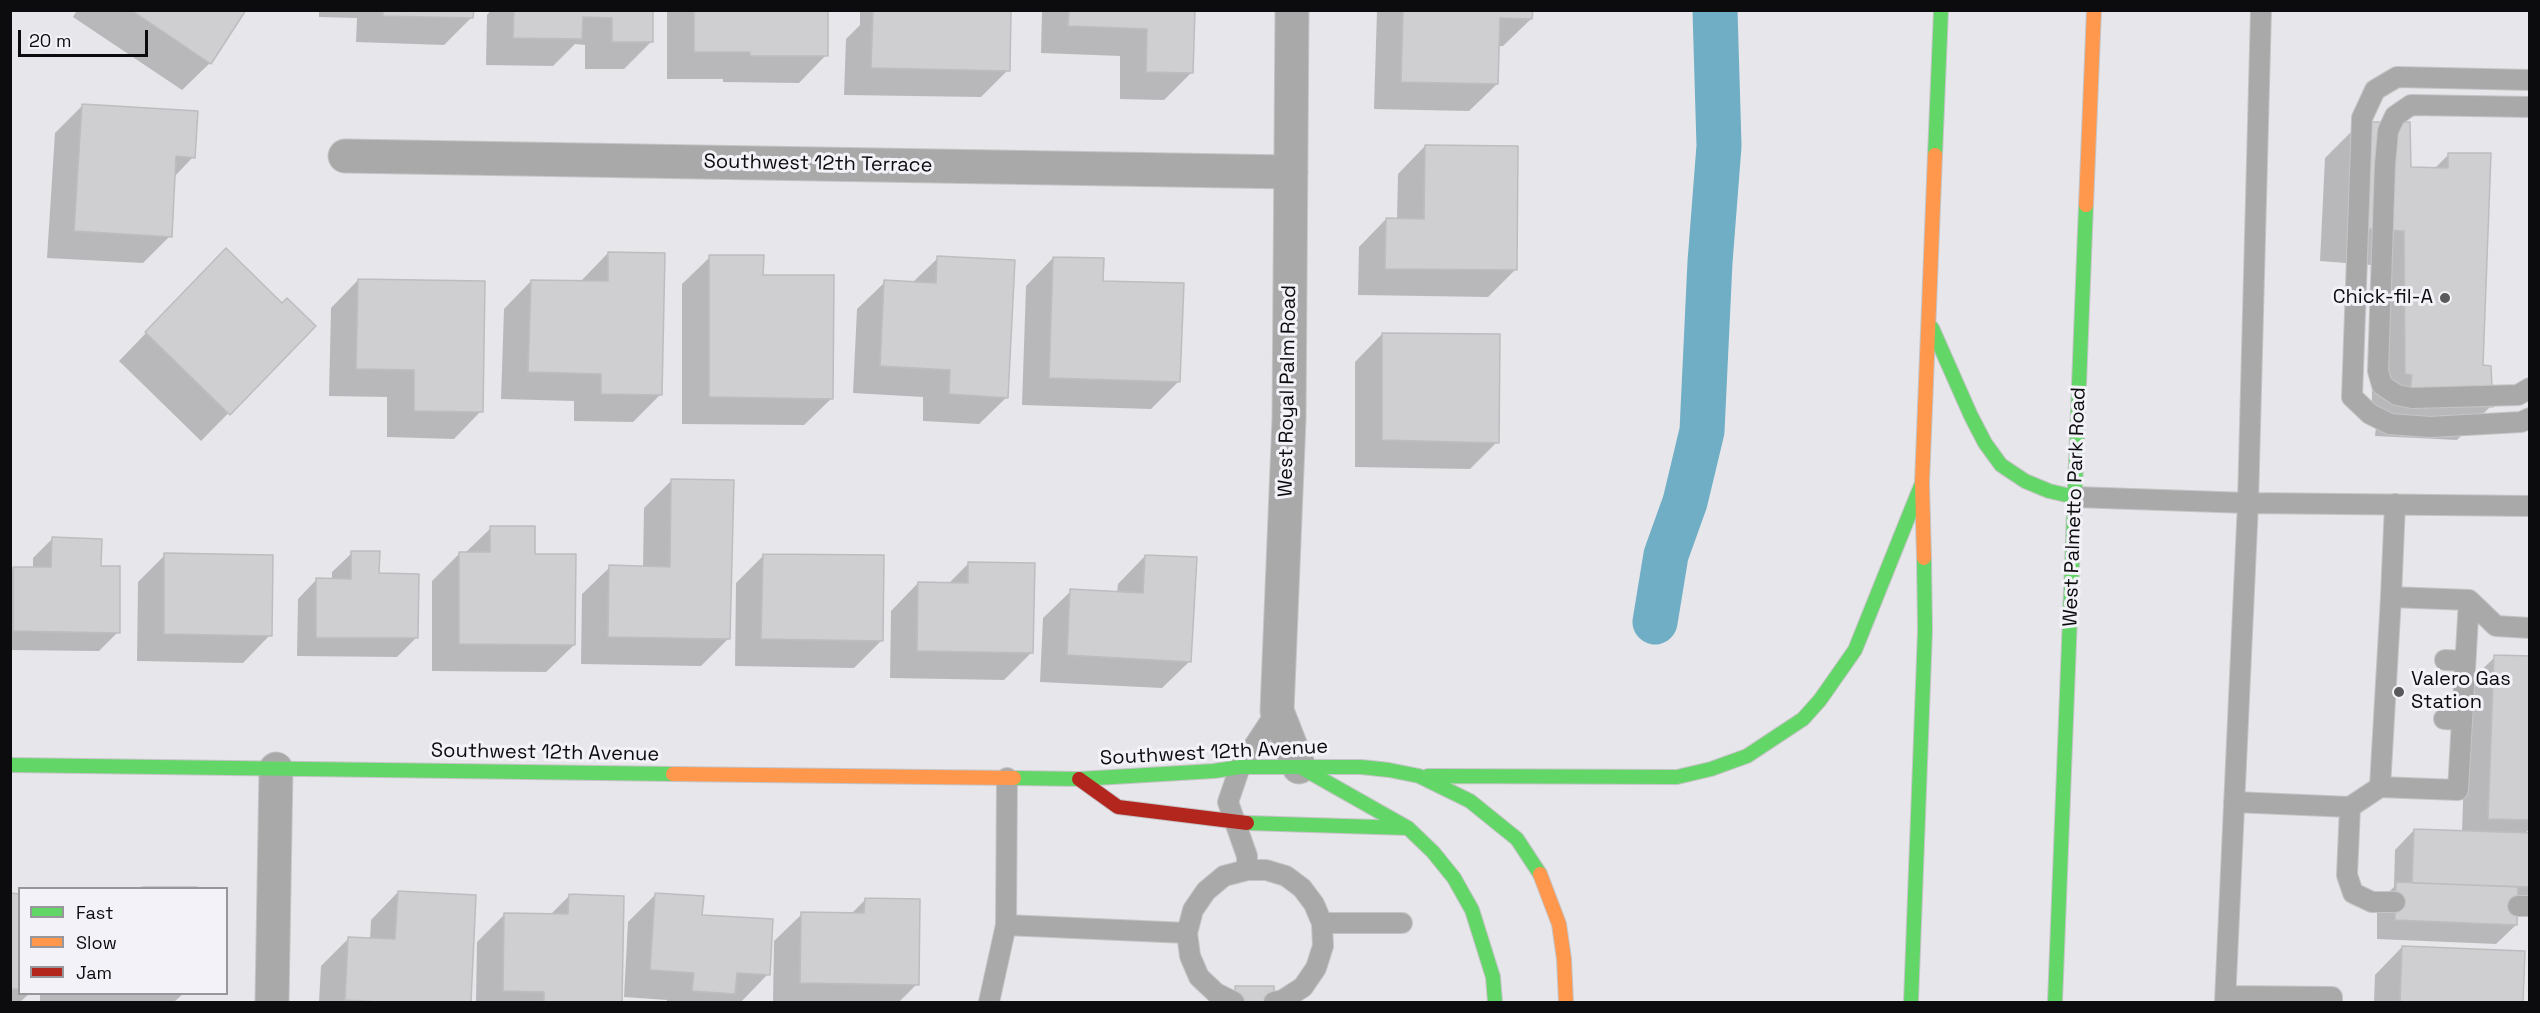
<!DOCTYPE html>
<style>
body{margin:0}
#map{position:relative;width:2540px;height:1013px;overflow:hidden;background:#e7e6ea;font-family:"Space Grotesk",sans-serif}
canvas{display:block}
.frame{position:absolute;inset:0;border:12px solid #0c0c0e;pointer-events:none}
.legend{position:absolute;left:18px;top:887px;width:210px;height:108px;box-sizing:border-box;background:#f3f2f8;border:2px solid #97969a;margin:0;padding:8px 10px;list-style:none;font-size:18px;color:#0c0c0e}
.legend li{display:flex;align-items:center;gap:12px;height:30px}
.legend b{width:30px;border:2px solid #97969a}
.scale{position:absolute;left:18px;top:30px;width:130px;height:27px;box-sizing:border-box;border:3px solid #0c0c0e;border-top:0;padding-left:8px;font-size:18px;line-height:21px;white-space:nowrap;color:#0c0c0e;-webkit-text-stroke:4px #f3f2f8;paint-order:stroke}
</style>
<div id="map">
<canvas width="2540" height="1013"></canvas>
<div class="frame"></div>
<ul class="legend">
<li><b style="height:8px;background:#63d668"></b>Fast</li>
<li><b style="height:8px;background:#ff974d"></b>Slow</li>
<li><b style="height:8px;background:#b3261e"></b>Jam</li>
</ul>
<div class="scale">20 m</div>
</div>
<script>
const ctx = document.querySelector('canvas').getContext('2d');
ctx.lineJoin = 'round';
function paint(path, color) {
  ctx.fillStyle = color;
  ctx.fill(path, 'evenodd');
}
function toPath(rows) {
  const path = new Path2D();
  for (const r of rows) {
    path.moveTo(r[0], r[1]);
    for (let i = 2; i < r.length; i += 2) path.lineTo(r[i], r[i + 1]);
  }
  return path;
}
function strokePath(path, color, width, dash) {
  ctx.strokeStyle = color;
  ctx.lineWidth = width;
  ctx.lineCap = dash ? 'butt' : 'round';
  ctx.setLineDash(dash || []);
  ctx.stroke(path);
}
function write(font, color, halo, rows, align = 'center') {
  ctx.font = font + ' "Space Grotesk",sans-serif';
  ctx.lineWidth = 6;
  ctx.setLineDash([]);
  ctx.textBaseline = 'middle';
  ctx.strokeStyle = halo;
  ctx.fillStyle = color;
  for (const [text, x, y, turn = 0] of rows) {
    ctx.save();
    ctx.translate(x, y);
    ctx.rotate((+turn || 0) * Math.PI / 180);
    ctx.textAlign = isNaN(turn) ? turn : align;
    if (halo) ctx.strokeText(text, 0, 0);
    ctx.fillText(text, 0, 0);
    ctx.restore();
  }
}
const shadow = toPath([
 [77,10,244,10,210,63,182,90,73,17],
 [319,10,472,10,472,17,444,45,356,42,357,18,319,17],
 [491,10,652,10,651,42,624,69,585,69,585,45,575,44,553,66,486,65,487,15],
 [667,10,826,10,826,55,799,83,723,82,723,79,667,79],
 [860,10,1009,10,1008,70,981,97,844,95,846,39,860,25],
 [1042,10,1193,10,1192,72,1164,100,1120,99,1120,56,1041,53],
 [1377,10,1531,10,1531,19,1503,46,1498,46,1497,84,1469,111,1374,109],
 [83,105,193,157,174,177,170,236,143,263,47,258,55,133],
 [2359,124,2409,169,2434,169,2449,154,2481,367,2491,406,2457,440,2375,436,2378,408,2372,407,2371,265,2320,261,2325,158],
 [1425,146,1516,269,1488,297,1358,295,1359,247,1386,219,1397,220,1398,174],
 [608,253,660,395,633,422,574,421,574,401,501,399,504,309,531,281,581,281],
 [710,257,762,276,832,398,804,425,682,424,682,284],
 [938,258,1007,397,979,424,923,421,923,397,853,393,857,309,885,282,912,283],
 [1053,258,1102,282,1179,381,1151,409,1022,405,1026,286],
 [199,278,282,305,314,326,201,441,119,361],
 [358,280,481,411,454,439,387,437,387,397,329,396,331,308],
 [1382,334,1497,442,1470,469,1355,467,1355,362],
 [672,480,729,638,701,666,581,664,582,594,610,567,643,568,644,508],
 [491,528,533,556,574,645,546,672,432,671,432,581,460,553,465,553],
 [52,539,100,568,118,632,99,651,10,650,10,572,14,568,33,568,33,558],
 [352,553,378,574,416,638,397,657,297,656,298,599,317,579,332,580,332,572],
 [165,555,270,635,243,663,137,661,138,582],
 [764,555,882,640,854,668,735,666,736,583],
 [1145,556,1190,661,1162,688,1040,682,1043,618,1071,591,1117,593,1118,584],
 [969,563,1032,652,1004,680,890,678,891,611,918,583,948,584],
 [2495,657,2530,658,2530,829,2524,834,2530,834,2530,897,2516,906,2516,925,2496,944,2377,939,2377,903,2394,887,2395,850,2414,830,2462,832,2467,684],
 [398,892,474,896,469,1002,319,1002,321,966,348,939,370,940,371,920],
 [656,894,701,916,768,974,741,1002,667,1002,667,1000,624,997,628,922],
 [10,895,20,895,20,994,29,994,20,1002,10,1002],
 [569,896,623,897,620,1002,476,1002,477,942,505,914,550,915],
 [865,900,917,984,899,1002,773,1002,774,941,802,914,851,914],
 [2402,947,2523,952,2521,1002,2374,1002,2375,975],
 [40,994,183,994,174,1002,40,1002]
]);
const canal = toPath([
 [1655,622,1666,555,1685,502,1702,431,1710,262,1719,146,1715,10]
]);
const building = toPath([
 [131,10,246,10,211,64,131,10],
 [383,10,474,10,473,18,383,16,383,10],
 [514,10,653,10,653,42,612,42,612,18,583,17,582,39,513,38,514,10],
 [694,10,828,10,828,56,750,56,750,52,694,52,694,10],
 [873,10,1011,10,1010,71,871,68,873,10],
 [1069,10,1195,10,1193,73,1146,72,1147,29,1068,26,1069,10],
 [1403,10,1533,10,1532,19,1500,18,1498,84,1401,82,1403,10],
 [82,104,198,111,195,158,176,156,172,237,74,231,82,104],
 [2359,122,2410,122,2411,167,2448,168,2448,153,2491,153,2483,365,2491,366,2493,407,2409,402,2412,375,2405,374,2404,231,2353,228,2359,122],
 [1425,145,1518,146,1517,270,1385,269,1386,218,1424,219,1425,145],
 [226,248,282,303,287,298,316,326,230,415,145,332,226,248],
 [608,252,665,253,662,395,601,394,601,374,528,372,531,280,608,281,608,252],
 [709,255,764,255,763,275,834,275,833,399,709,397,709,255],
 [937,256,1015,260,1008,398,949,394,950,370,880,366,884,280,936,283,937,256],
 [1053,257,1104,258,1103,281,1184,283,1180,382,1049,378,1053,257],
 [358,279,485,281,483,412,414,411,414,370,356,369,358,279],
 [1382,333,1500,334,1499,443,1382,440,1382,333],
 [671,479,734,480,730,639,608,637,609,565,670,567,671,479],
 [490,526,535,526,535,554,576,554,575,645,459,644,459,552,490,552,490,526],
 [52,537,102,539,101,566,120,566,120,633,13,631,13,567,51,567,52,537],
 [351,551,380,551,379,573,419,574,418,638,316,638,316,578,351,579,351,551],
 [164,553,273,555,272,636,164,634,164,553],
 [763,554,884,555,883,641,761,639,763,554],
 [1145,555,1197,557,1191,662,1067,655,1070,589,1143,593,1145,555],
 [968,562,1035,563,1033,653,917,651,918,582,968,583,968,562],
 [2494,655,2530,656,2530,820,2488,819,2494,655],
 [2414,829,2530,833,2530,887,2412,883,2414,829],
 [2396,882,2518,887,2517,925,2395,920,2396,882],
 [142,887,197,887,197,888,142,888,142,887],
 [398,891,476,895,471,1002,380,1002,345,1000,348,937,395,939,398,891],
 [10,893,20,894,20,989,10,989,10,893],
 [655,893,704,896,702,915,773,919,770,975,737,973,735,994,692,991,694,973,650,970,655,893],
 [569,894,624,896,622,1002,544,1002,544,992,503,991,504,913,568,914,569,894],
 [865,898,920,899,919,985,800,983,801,912,864,913,865,898],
 [2402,946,2525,951,2523,1002,2400,1002,2402,946],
 [1235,986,1274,986,1274,1002,1235,1002,1235,986]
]);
const lane = toPath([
 [2530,80,2397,77,2375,90,2362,118,2352,397,2370,414,2390,424,2430,427,2521,422,2530,418],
 [2530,107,2411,105,2395,116,2388,131,2385,165,2378,371,2382,385,2397,395,2412,398,2518,395,2530,388],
 [2075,497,2248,503,2530,506],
 [2469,600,2496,626,2530,628],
 [2445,660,2465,661],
 [2444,719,2462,720],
 [1007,778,1006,925,1187,933],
 [2380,787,2391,597],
 [2234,802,2350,807,2380,787,2458,790,2469,600,2391,597,2395,504],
 [2350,807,2347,875,2353,893,2372,902,2395,902],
 [1247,870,1247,856,1228,802,1240,767,1277,711],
 [2518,906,2530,906],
 [1322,923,1402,923],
 [2226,996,2332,997,2332,1002],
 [989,1002,1006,925],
 [1234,1002,1216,993,1199,977,1190,956,1187,933,1193,910,1206,891,1224,876,1247,870,1266,870,1286,876,1302,888,1314,904,1322,923,1323,946,1316,968,1303,987,1283,1000,1274,1002],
 [2225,1002,2248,503,2261,10]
]);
const street = toPath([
 [1292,10,1289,419,1277,711,1299,767],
 [345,156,1291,172],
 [272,1002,276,769]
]);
const fast = toPath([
 [1935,155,1941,10],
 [1932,328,1971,416,1985,443,2001,465,2025,481,2049,491,2075,497],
 [10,765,673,774],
 [1302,768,1408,828,1433,852,1454,878,1472,910,1493,977,1495,1002],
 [1428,776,1677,777,1711,769,1747,756,1803,719,1820,700,1855,650,1922,483],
 [1014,778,1079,779,1214,771,1240,767,1361,767,1389,770,1419,776,1470,801,1517,839,1540,874],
 [1247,823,1408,828],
 [1911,1002,1925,631,1924,558],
 [2055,1002,2086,205]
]);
const slow = toPath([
 [2086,205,2094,10],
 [1924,558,1922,483,1935,155],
 [673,774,1014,778],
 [1540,874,1559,924,1564,959,1566,1002]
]);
const jam = toPath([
 [1079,779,1118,807,1247,823]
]);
const markers = [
 [2445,298,6,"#59585b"],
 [2399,692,6,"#59585b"]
];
const streetNames = [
 ["Southwest 12th Terrace",818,164,1],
 ["West Royal Palm Road",1288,391,-89],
 ["West Palmetto Park Road",2075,507,-88],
 ["Southwest 12th Avenue",545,753,1],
 ["Southwest 12th Avenue",1214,753,-3]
];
const poiNames = [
 ["Chick-fil-A",2433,298],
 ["Valero Gas",2411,680,"left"],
 ["Station",2411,703,"left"]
];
paint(shadow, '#0003');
strokePath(canal, '#6faec5', 45);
paint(building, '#cfcfd1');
strokePath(building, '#bdbdbf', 1.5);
strokePath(lane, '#c4c4c6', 22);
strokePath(street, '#c4c4c6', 35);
strokePath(fast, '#c4c4c6', 16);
strokePath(slow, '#c4c4c6', 16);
strokePath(jam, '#c4c4c6', 16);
strokePath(lane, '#a9a9a9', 20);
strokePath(street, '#a9a9a9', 33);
strokePath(fast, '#63d668', 14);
strokePath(slow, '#ff974d', 14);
strokePath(jam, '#b3261e', 14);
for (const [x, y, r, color] of markers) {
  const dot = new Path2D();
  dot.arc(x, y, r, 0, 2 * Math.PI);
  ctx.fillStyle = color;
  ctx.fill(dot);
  strokePath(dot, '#f3f2f8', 2);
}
write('20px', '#0c0c0e', '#f3f2f8', streetNames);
write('20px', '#0c0c0e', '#f3f2f8', poiNames, 'right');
</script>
